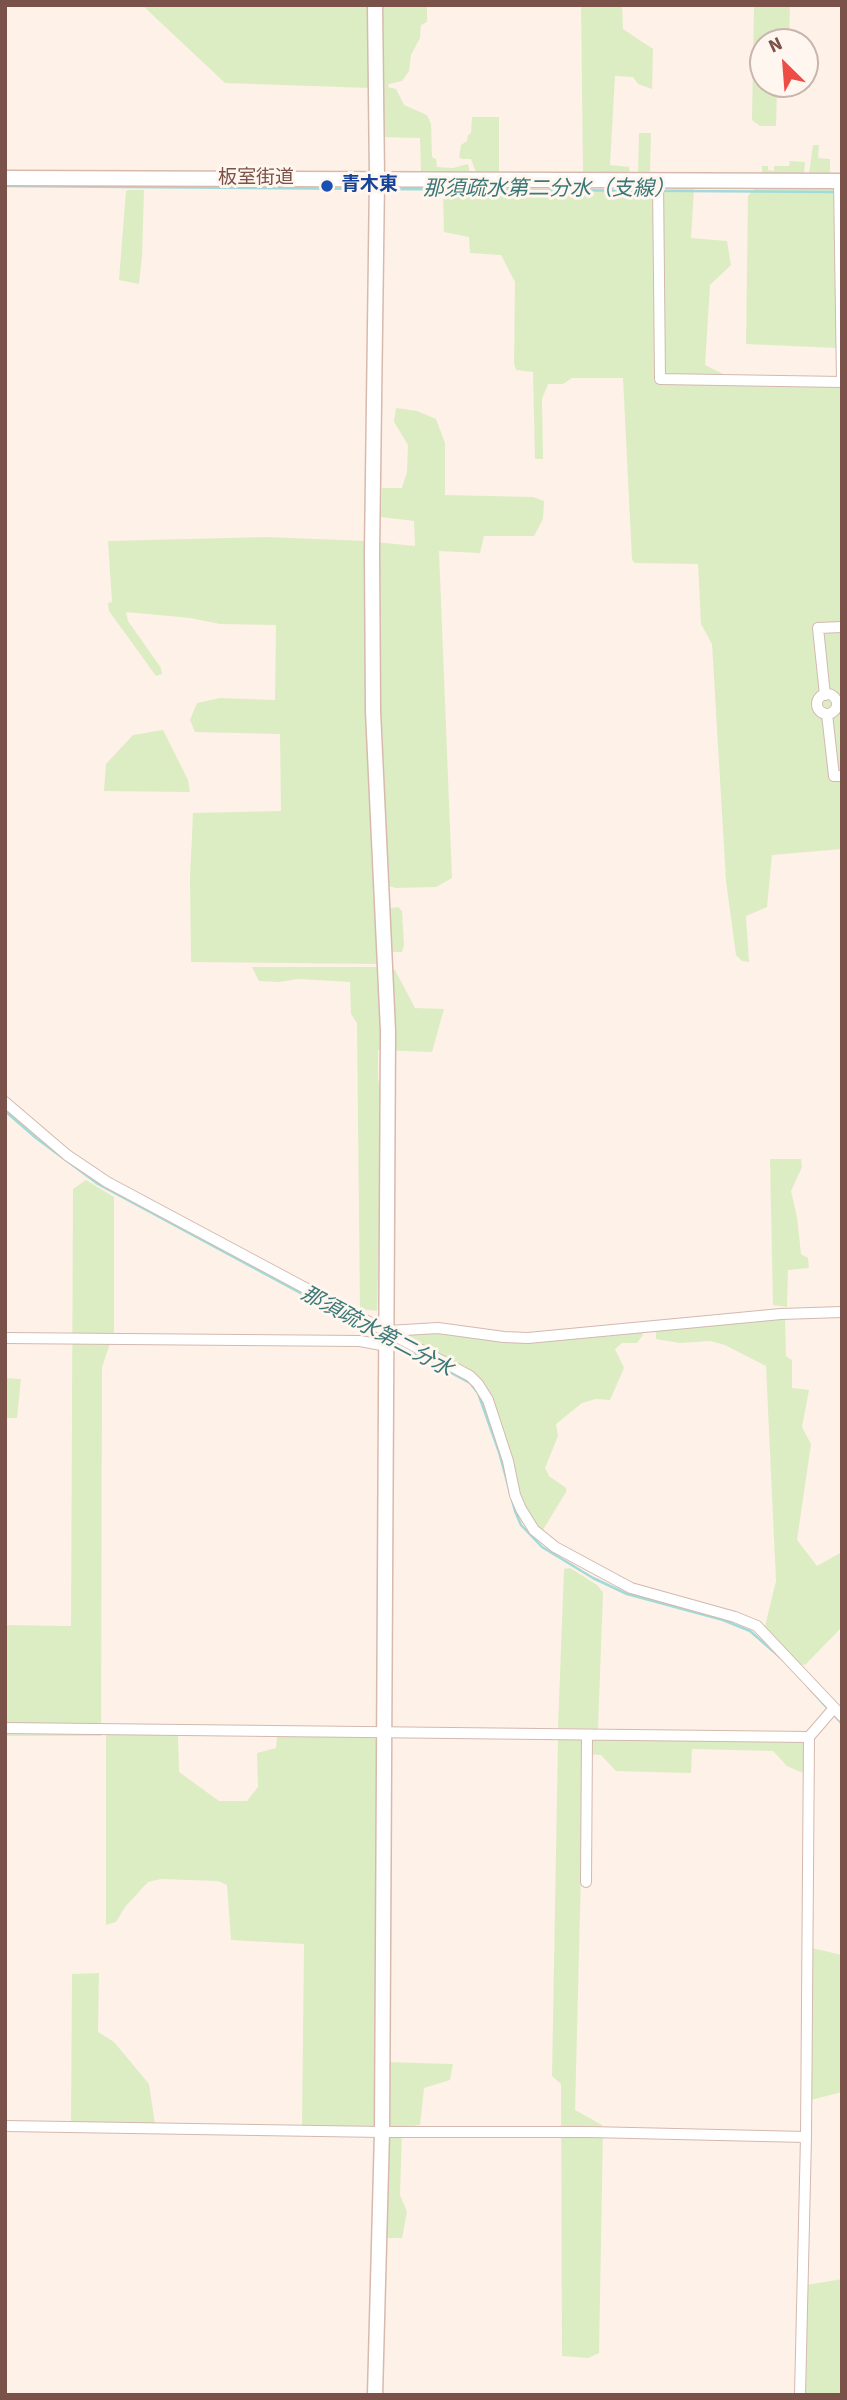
<!DOCTYPE html>
<meta charset="utf-8">
<style>
body{margin:0}
#map{position:relative;width:847px;height:2400px;overflow:hidden;background:#fef1e7;font-family:"Source Sans 3",sans-serif}
canvas{display:block}
.frame{position:absolute;inset:0;border:7px solid #7a5249;pointer-events:none}
.north{position:absolute;left:749px;top:28px;width:70px;height:70px;box-sizing:border-box;background:#fff6ef;border:2px solid #cab4ad;border-radius:50%;rotate:335deg;font-size:19px;font-weight:700;line-height:28px;text-align:center;color:#7a5249}
.north::after{content:'';display:block;margin:auto;width:24px;height:32px;background:#ee4d46;clip-path:polygon(50% 0,100% 100%,50% 72%,0 100%)}
</style>
<div id="map">
<canvas width="847" height="2400"></canvas>
<div class="frame"></div>
<div class="north">N</div>
</div>
<script>
const ctx = document.querySelector('canvas').getContext('2d');
ctx.lineJoin = 'round';
function paint(path, color) {
  ctx.fillStyle = color;
  ctx.fill(path, 'evenodd');
}
function toPath(rows) {
  const path = new Path2D();
  for (const r of rows) {
    if (r.length === 3) {
      path.moveTo(r[0] + r[2], r[1]);
      path.arc(r[0], r[1], r[2], 0, 2 * Math.PI);
      continue;
    }
    path.moveTo(r[0], r[1]);
    for (let i = 2; i < r.length; i += 2) path.lineTo(r[i], r[i + 1]);
  }
  return path;
}
function strokePath(path, color, width, dash) {
  ctx.strokeStyle = color;
  ctx.lineWidth = width;
  ctx.lineCap = dash ? 'butt' : 'round';
  ctx.setLineDash(dash || []);
  ctx.stroke(path);
}
function write(font, color, halo, rows, align = 'center') {
  ctx.font = font + ' "Source Sans 3","Noto Sans JP",sans-serif';
  ctx.lineWidth = 6;
  ctx.setLineDash([]);
  ctx.textBaseline = 'middle';
  ctx.strokeStyle = halo;
  ctx.fillStyle = color;
  for (const [text, x, y, turn = 0] of rows) {
    ctx.save();
    ctx.translate(x, y);
    ctx.rotate((+turn || 0) * Math.PI / 180);
    ctx.textAlign = isNaN(turn) ? turn : align;
    if (halo) ctx.strokeText(text, 0, 0);
    ctx.fillText(text, 0, 0);
    ctx.restore();
  }
}
const green = toPath([
 [142,5,370,5,370,88,225,83],
 [379,5,427,5,427,22,421,25,420,38,411,55,409,71,402,81,389,84,388,87,396,89,404,105,427,115,431,124,432,157,436,159,437,167,453,168,468,164,470,173,421,173,420,138,379,137],
 [581,5,622,5,623,29,653,49,652,89,638,84,633,77,615,76,610,165,629,167,630,173,583,173],
 [754,5,790,5,789,42,763,42,763,84,781,84,777,90,776,126,760,126,752,120],
 [472,117,499,117,499,173,476,172,471,159,462,159,459,157,461,145,467,141,468,135,471,133],
 [639,133,651,133,650,173,638,173],
 [813,145,819,145,818,158,830,159,830,173,809,173],
 [790,161,805,162,804,173,762,173,762,166,768,166,768,170,774,171,774,166,789,166],
 [755,188,842,189,838,348,746,344,748,196],
 [694,189,691,238,727,241,731,265,710,285,705,365,748,386,842,387,842,849,772,855,767,907,746,916,749,962,742,961,736,955,726,881,712,644,701,624,698,564,635,563,632,560,623,378,572,378,563,384,548,384,542,399,543,459,535,459,533,372,516,370,514,364,515,282,501,255,470,253,469,237,444,232,443,192],
 [129,190,144,190,142,257,139,284,119,280,126,191],
 [396,408,417,411,436,419,445,443,445,495,533,497,544,501,543,519,534,536,484,536,480,553,439,551,452,878,436,887,396,888,381,884,382,964,191,962,190,878,193,813,281,811,280,734,195,732,190,720,197,703,220,698,275,700,276,625,220,624,190,618,126,612,128,621,161,668,162,674,156,676,109,611,108,603,112,602,108,541,267,537,366,541,415,546,414,521,381,517,382,488,402,488,407,472,408,445,394,422],
 [163,730,188,780,190,792,104,791,106,764,133,735],
 [398,907,402,911,404,945,402,952,391,952,390,908],
 [252,967,379,967,395,970,415,1008,444,1009,432,1052,378,1050,378,1078,383,1104,377,1311,360,1309,357,1023,351,1014,350,982,298,979,279,982,259,981],
 [770,1159,801,1159,802,1167,791,1191,797,1217,801,1254,808,1258,809,1268,788,1270,787,1307,773,1305],
 [86,1180,114,1197,114,1332,102,1367,101,1736,5,1736,5,1625,71,1626,73,1189],
 [785,1317,786,1356,792,1360,792,1388,809,1390,802,1427,811,1444,797,1540,817,1566,842,1552,842,1627,805,1665,799,1664,765,1626,776,1581,766,1366,725,1345,710,1341,680,1343,656,1339,656,1329],
 [439,1330,505,1340,640,1330,643,1335,637,1343,622,1343,615,1349,624,1368,610,1400,596,1399,582,1403,556,1424,558,1436,545,1468,549,1476,566,1488,566,1492,541,1533,521,1505,494,1403,482,1380,406,1337,405,1333],
 [5,1378,21,1379,17,1418,5,1418],
 [570,1568,597,1585,603,1592,598,1729,558,1728,564,1569],
 [106,1732,178,1735,179,1772,219,1801,247,1801,258,1787,257,1753,276,1748,277,1736,374,1737,380,1743,378,2127,302,2125,304,1944,231,1940,227,1885,218,1881,161,1879,148,1882,125,1907,116,1922,106,1925],
 [558,1739,803,1741,804,1752,803,1773,787,1766,773,1751,692,1749,691,1773,616,1771,601,1755,584,1754,575,2110,602,2125,603,2130,599,2353,588,2358,562,2356,561,2084,552,2076],
 [812,1948,842,1955,842,2092,811,2100],
 [99,1973,98,2032,114,2042,149,2084,155,2124,71,2123,72,1974],
 [387,2062,453,2064,450,2080,424,2088,420,2125,402,2128,400,2195,407,2212,402,2238,387,2238,383,2233],
 [842,2279,842,2395,806,2395,807,2285]
]);
const stream = toPath([
 [5,186,373,189],
 [383,189,835,192],
 [5,1111,36,1138,98,1184,382,1337],
 [391,1341,470,1383,478,1393,499,1452,515,1511,521,1525,542,1547,593,1578,627,1594,723,1620,750,1631,782,1659],
 [808,1687,829,1710],
 [834,1715,842,1724]
]);
const street = toPath([
 [658,180,660,379,842,382,839,181],
 [827,704,10],
 [825,695,818,628,842,627],
 [827,714,834,776,842,776],
 [5,1102,67,1155,107,1182,470,1376,478,1384,488,1400,508,1461,515,1495,521,1509,534,1530,555,1547,631,1588,735,1617,757,1626,842,1716],
 [388,1331,438,1328,504,1337,528,1338,781,1314,842,1312],
 [5,1338,360,1341,387,1346],
 [5,1728,809,1737],
 [586,1882,587,1735],
 [5,2126,382,2132,589,2132,806,2137],
 [800,2395,806,2137,809,1737,834,1708]
]);
const secondary = toPath([
 [375,5,377,179,372,552,373,711,388,1031,382,2132,375,2395],
 [5,178,842,181]
]);
const markers = [
 [327,186,7,"#1a4fb4"]
];
const streetNames = [
 ["板室街道",256,179]
];
const transitNames = [
 ["青木東",341,186]
];
const waterNames = [
 ["那須疏水第二分水（支線）",549,190],
 ["那須疏水第二分水",376,1333,28]
];
paint(green, '#dcedc4');
strokePath(stream, '#a0dbda', 2.5);
strokePath(street, '#d3b9af', 12);
strokePath(secondary, '#d9b9ae', 17);
strokePath(street, '#fff', 10);
strokePath(secondary, '#fff', 14);
for (const [x, y, r, color] of markers) {
  const dot = new Path2D();
  dot.arc(x, y, r, 0, 2 * Math.PI);
  ctx.fillStyle = color;
  ctx.fill(dot);
  strokePath(dot, '#fff6ef', 2.5);
}
write('19px', '#7a5249', '#fff6ef', streetNames);
write('bold 19px', '#164399', '#fff6ef', transitNames, 'left');
write('italic 21px', '#397877', '#fff6ef', waterNames);
</script>
